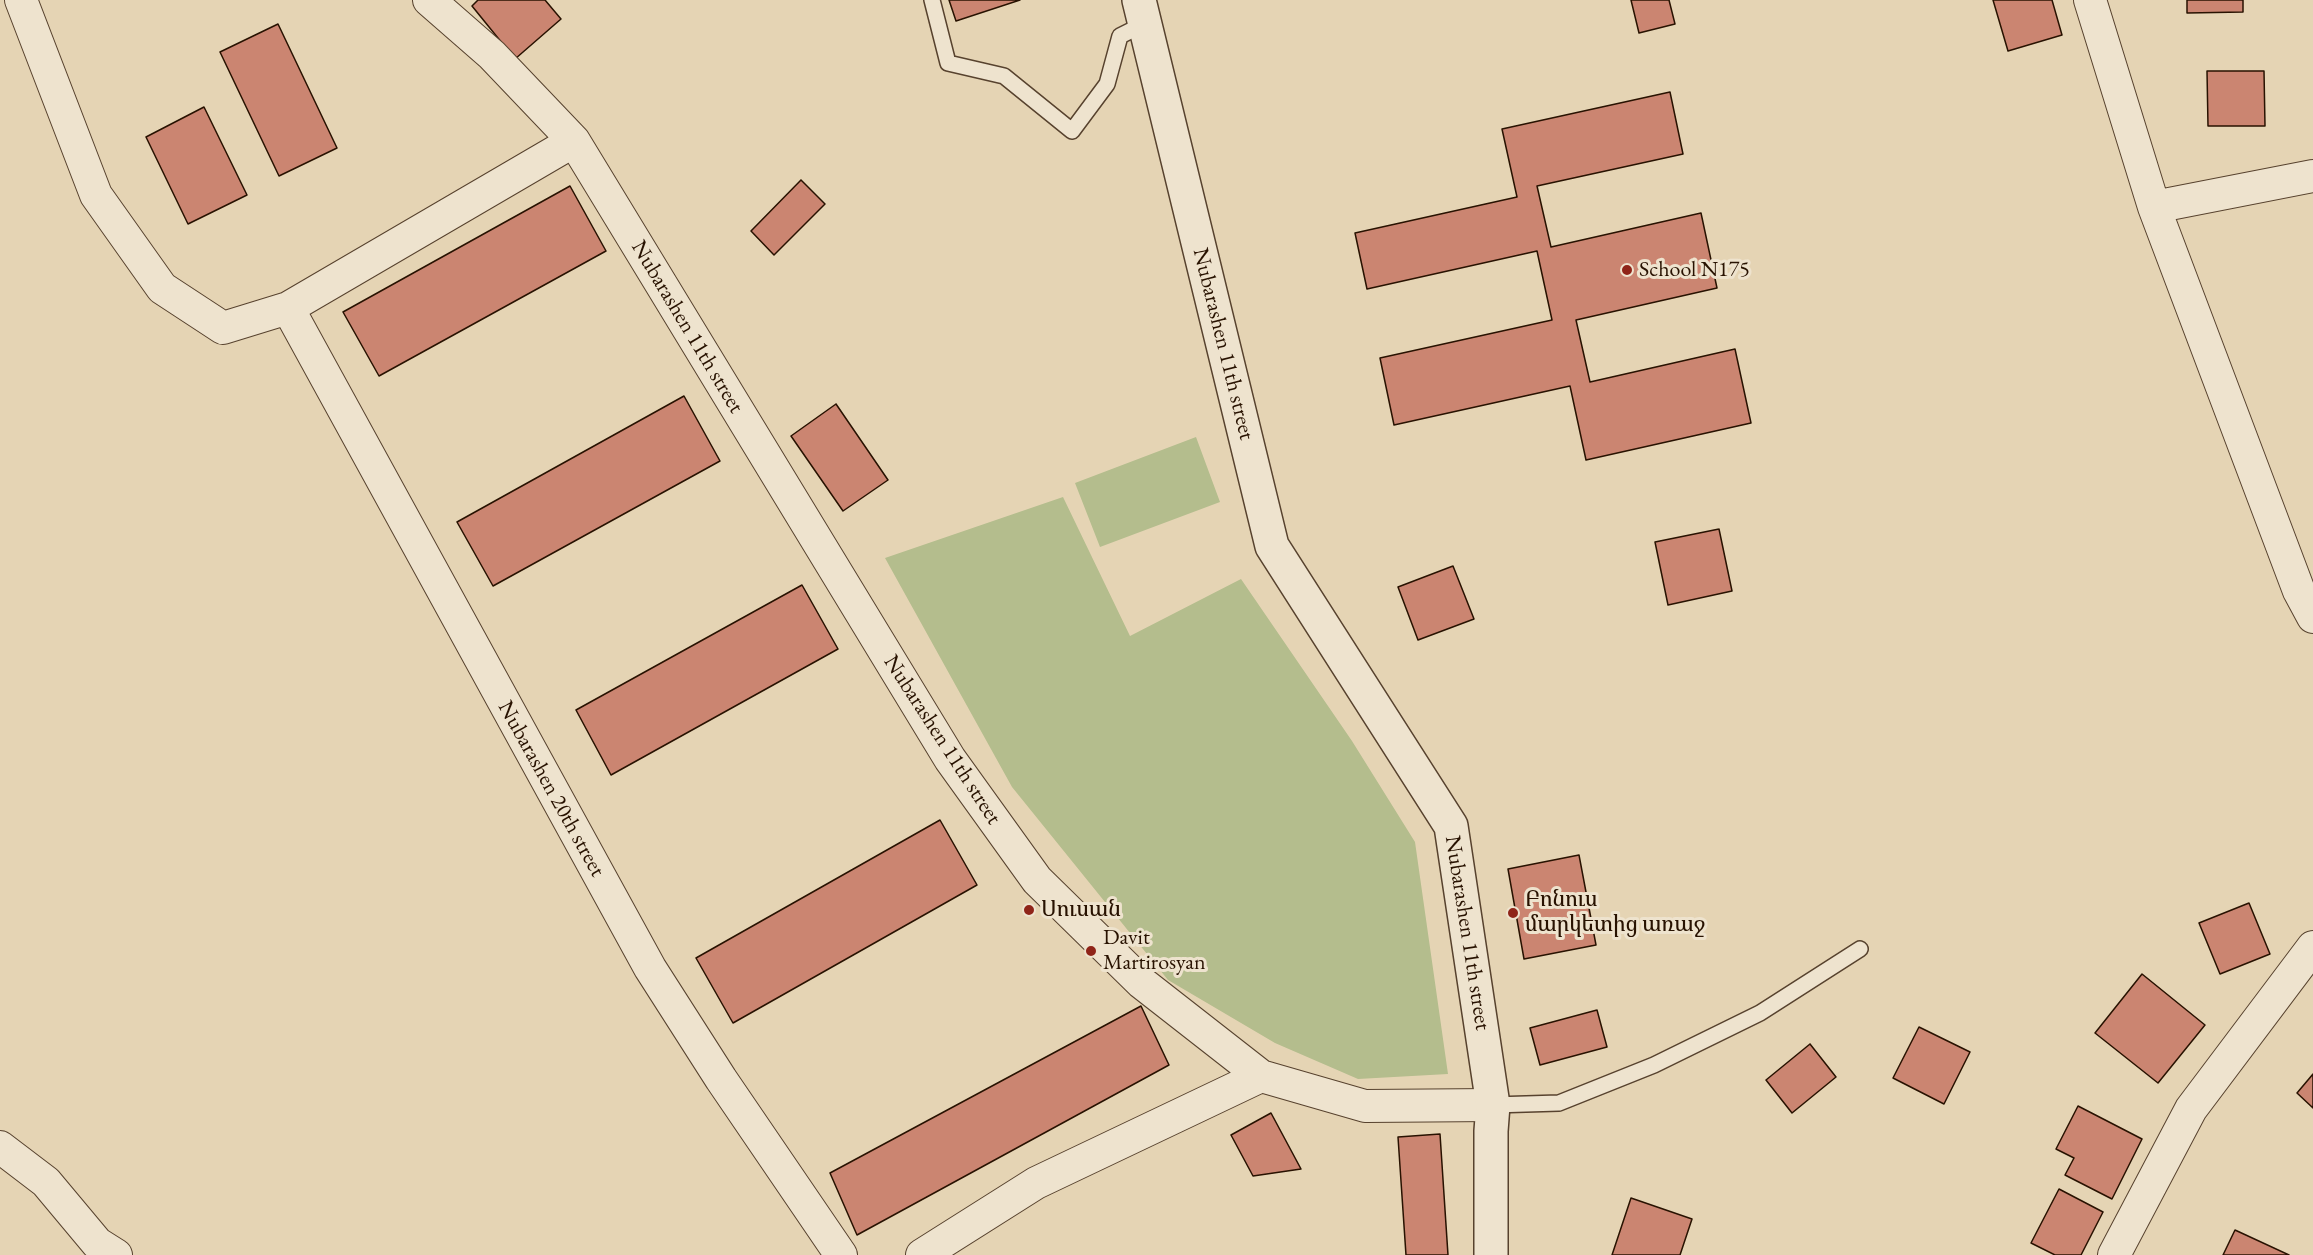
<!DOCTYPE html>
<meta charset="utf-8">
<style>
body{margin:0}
canvas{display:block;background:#e5d4b4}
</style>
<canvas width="2313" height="1255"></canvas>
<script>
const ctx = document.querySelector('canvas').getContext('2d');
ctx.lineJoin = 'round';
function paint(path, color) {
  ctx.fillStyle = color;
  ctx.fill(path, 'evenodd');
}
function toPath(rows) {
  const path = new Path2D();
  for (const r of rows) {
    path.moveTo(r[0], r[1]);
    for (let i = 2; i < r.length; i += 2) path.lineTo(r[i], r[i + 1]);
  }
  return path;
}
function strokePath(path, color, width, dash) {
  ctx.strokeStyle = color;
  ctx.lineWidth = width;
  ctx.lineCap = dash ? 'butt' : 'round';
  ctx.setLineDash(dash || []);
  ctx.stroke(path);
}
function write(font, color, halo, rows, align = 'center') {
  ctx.font = font + ' "EB Garamond","Noto Serif Armenian",serif';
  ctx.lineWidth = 6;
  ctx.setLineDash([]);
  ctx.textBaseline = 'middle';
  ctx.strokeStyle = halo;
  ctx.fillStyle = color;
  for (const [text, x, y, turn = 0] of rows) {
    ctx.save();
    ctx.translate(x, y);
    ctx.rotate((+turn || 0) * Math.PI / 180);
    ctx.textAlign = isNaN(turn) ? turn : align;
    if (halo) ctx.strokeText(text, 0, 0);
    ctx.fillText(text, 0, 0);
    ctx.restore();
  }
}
const green = toPath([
 [1196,437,1220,502,1100,547,1075,483],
 [1063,497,1130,636,1241,579,1352,741,1415,842,1448,1074,1358,1079,1275,1043,1168,980,1012,787,885,558]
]);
const building = toPath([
 [478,0,545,0,561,19,515,59,472,6,478,0],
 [949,0,1020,0,956,21,949,0],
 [1631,0,1669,0,1675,24,1639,33,1631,0],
 [1993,0,2052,0,2062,35,2008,51,1993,0],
 [2187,0,2243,0,2243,12,2187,13,2187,0],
 [278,24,337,148,279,176,220,52,278,24],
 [2207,71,2264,71,2265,126,2208,126,2207,71],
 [1670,92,1683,154,1537,186,1551,247,1701,213,1717,288,1576,320,1590,382,1735,349,1751,423,1586,460,1570,386,1394,425,1380,358,1552,320,1537,251,1367,289,1355,233,1517,197,1502,129,1670,92],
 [204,107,247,195,188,224,146,137,204,107],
 [801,180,825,204,774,255,751,231,801,180],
 [570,186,606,251,379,376,343,312,570,186],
 [684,396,720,461,493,586,457,522,684,396],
 [836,404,888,480,843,511,791,436,836,404],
 [1719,529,1732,591,1668,605,1655,542,1719,529],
 [1453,566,1474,619,1418,640,1398,587,1453,566],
 [802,585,838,649,611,775,576,710,802,585],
 [940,820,977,885,733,1023,696,958,940,820],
 [1579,855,1596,945,1524,959,1508,869,1579,855],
 [2249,903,2270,954,2220,974,2199,923,2249,903],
 [2142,974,2205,1025,2158,1083,2095,1033,2142,974],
 [1141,1006,1169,1065,857,1235,830,1173,1141,1006],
 [1597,1010,1607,1047,1540,1065,1530,1028,1597,1010],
 [1919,1027,1970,1052,1944,1104,1893,1078,1919,1027],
 [1810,1044,1836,1077,1792,1113,1766,1080,1810,1044],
 [2313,1074,2313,1108,2297,1093,2313,1074],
 [2078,1106,2142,1139,2112,1199,2065,1175,2074,1158,2056,1149,2078,1106],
 [1271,1113,1301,1169,1253,1176,1231,1135,1271,1113],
 [1440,1134,1448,1255,1406,1255,1398,1137,1440,1134],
 [2059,1189,2103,1212,2081,1255,2055,1255,2031,1243,2059,1189],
 [1631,1198,1692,1219,1680,1255,1612,1255,1631,1198],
 [2235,1230,2289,1255,2223,1255,2235,1230]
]);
const service = toPath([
 [932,0,948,63,1004,76,1072,131,1107,84,1120,36,1144,24],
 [1493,1105,1559,1103,1654,1065,1760,1013,1860,949]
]);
const minor = toPath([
 [21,0,96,195,162,288,223,328,288,308,574,141],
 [429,0,492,55,574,141,950,759,1037,880,1142,983,1261,1076,1365,1106,1493,1105],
 [2090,0,2154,207,2299,591,2313,617],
 [2154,207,2313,176],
 [288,308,650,968,721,1079,841,1255],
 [0,1147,46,1182,97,1243,116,1255],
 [922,1255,1036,1183,1261,1076],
 [2114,1255,2191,1109,2313,947]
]);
const tertiary = toPath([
 [1139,0,1272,546,1451,826,1493,1105,1491,1131,1491,1255]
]);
const markers = [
 [1627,270,6,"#8f2418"],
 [1029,910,6,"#8f2418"],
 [1513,913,6,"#8f2418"],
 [1091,951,6,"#8f2418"]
];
const poiNames = [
 ["School N175",1639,270],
 ["Բոնուս",1525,900],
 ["մարկետից առաջ",1525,925],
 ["Սուսան",1041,910],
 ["Davit",1103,938],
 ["Martirosyan",1103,963]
];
const streetNames = [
 ["Nubarashen 11th street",687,327,59],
 ["Nubarashen 11th street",1223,344,76],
 ["Nubarashen 11th street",942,740,57],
 ["Nubarashen 20th street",551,789,61],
 ["Nubarashen 11th street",1467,933,81]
];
paint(green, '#b4bd8d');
paint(building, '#cb8571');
strokePath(building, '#281201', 1.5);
strokePath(service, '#57422e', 18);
strokePath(minor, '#57422e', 34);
strokePath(tertiary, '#57422e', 36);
strokePath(service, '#eee3ce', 15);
strokePath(minor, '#eee3ce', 32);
strokePath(tertiary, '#eee3ce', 33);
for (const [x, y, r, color] of markers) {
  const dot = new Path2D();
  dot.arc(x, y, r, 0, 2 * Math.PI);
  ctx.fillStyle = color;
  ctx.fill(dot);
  strokePath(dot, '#eee3ce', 2);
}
write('22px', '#281201', '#eee3ce', poiNames, 'left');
write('22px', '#281201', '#eee3ce', streetNames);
</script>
